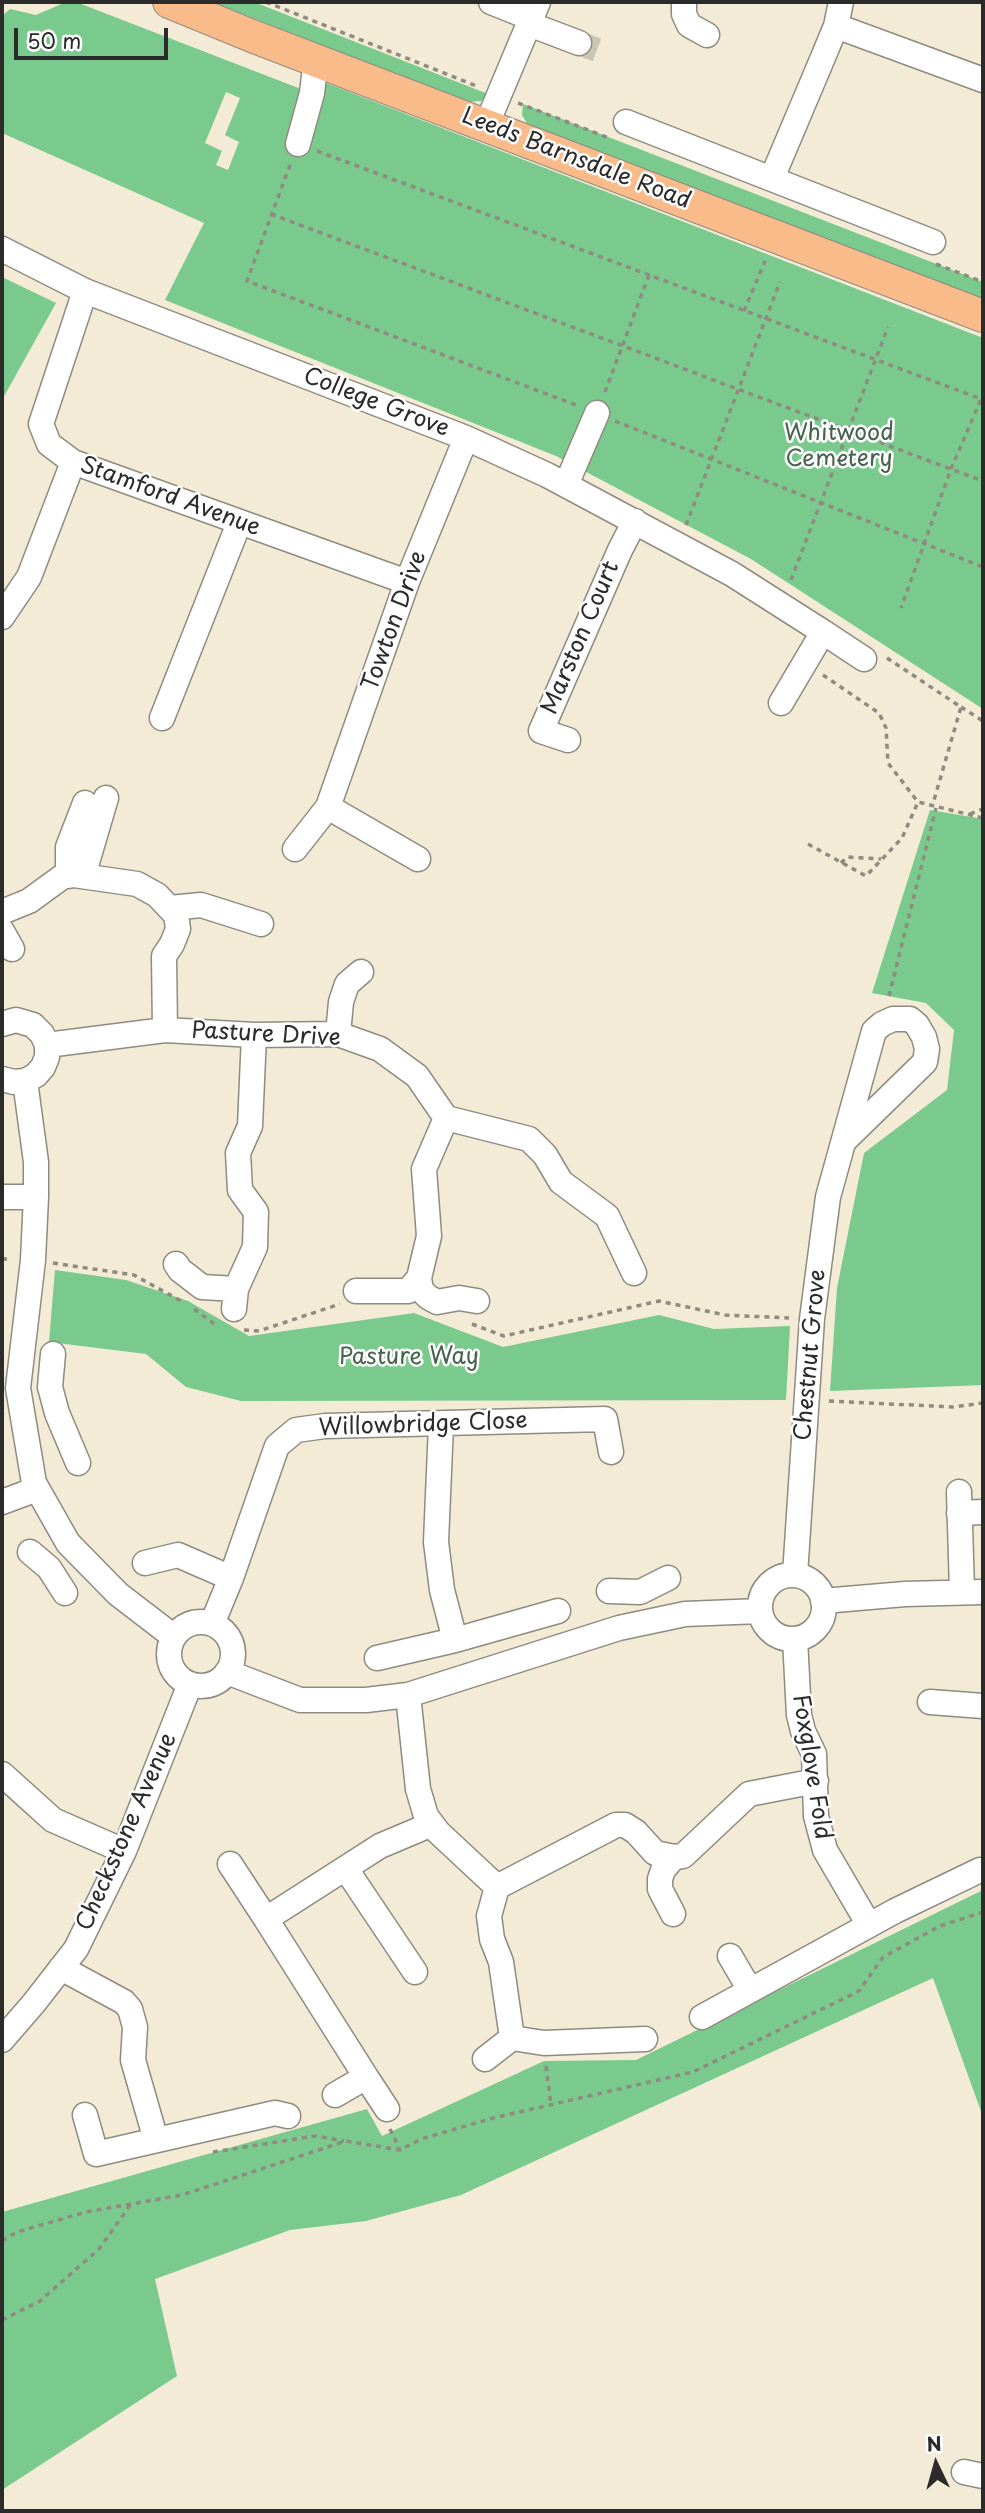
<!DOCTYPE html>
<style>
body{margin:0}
#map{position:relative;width:985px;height:2513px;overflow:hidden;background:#f3ebd5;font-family:"Playpen Sans",sans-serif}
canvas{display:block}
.frame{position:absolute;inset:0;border:4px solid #2b2b2b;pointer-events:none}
.north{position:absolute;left:901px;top:2429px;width:70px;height:70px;-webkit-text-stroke:5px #fff;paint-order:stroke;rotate:355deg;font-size:19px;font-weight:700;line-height:28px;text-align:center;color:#2b2b2b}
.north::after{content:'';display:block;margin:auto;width:24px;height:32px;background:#2b2b2b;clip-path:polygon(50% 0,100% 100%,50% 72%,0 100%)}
.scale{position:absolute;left:14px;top:28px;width:154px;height:32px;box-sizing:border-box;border:4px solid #2b2b2b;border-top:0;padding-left:9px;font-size:21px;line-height:24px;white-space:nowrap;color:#2b2b2b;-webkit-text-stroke:5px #fff;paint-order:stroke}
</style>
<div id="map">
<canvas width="985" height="2513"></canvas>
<div class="frame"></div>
<div class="north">N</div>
<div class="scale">50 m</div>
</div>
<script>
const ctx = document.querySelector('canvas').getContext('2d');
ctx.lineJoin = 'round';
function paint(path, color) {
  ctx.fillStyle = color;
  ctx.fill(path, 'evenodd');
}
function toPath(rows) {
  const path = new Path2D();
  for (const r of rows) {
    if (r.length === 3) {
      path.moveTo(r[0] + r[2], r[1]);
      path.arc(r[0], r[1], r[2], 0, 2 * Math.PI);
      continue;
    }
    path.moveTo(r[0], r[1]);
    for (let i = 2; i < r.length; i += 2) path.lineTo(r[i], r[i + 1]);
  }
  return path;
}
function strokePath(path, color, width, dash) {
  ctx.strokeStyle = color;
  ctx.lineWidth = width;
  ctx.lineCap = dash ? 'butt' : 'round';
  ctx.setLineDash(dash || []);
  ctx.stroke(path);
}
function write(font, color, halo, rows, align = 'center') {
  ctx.font = font + ' "Playpen Sans",sans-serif';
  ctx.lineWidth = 5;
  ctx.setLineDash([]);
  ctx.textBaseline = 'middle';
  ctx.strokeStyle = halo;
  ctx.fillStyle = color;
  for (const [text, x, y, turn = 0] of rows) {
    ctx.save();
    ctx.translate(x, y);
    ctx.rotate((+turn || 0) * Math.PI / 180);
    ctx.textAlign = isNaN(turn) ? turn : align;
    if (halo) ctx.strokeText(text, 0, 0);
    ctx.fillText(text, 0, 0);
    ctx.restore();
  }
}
const green = toPath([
 [66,2,76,2,319,96,321,87,326,83,983,338,983,709,751,559,556,456,165,300,204,223,2,133,2,16,10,9,36,15],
 [226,92,240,98,225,135,239,142,228,170,216,165,222,151,205,143],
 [212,2,254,2,488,94,481,101,467,102],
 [523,104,983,282,983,301,544,135,528,125,522,115],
 [2,277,56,303,2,400],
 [930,810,983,819,983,1385,830,1391,837,1288,864,1153,947,1090,954,1030,926,1003,872,993],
 [55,1270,126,1280,188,1301,249,1336,414,1313,503,1347,659,1315,714,1329,790,1326,786,1400,241,1401,186,1387,146,1354,49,1342],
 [983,1890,983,2117,933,1978,461,2195,366,2221,290,2230,155,2279,177,2376,2,2490,2,2212,367,2109,382,2136,544,2061,636,2060]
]);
const minorTunnel = toPath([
 [579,43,597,50]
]);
const path = toPath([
 [266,2,479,87],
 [518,103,609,138],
 [317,151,981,399,951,469,901,608],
 [290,165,247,281,576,405],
 [271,214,983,481],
 [936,264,983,282],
 [744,311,765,261],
 [605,392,649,275],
 [615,421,983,567],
 [686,525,780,282],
 [791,580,888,327],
 [887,658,961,707,932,807],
 [823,675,879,713,886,728,888,763,918,802,983,818],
 [961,707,983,721],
 [970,814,983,809],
 [808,844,866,876,902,838,918,802],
 [841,863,847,857,881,859],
 [889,996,936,808],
 [2,1259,11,1259],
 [53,1263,134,1275,181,1301],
 [194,1309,216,1325],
 [472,1324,504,1336,659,1301,725,1315,789,1318],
 [244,1330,259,1331,340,1304],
 [829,1401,953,1407,983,1403],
 [546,2066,551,2105],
 [390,2129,400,2150],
 [213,2152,315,2136,344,2141],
 [2,2241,17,2232,86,2212,182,2195,346,2141,400,2150,421,2139,493,2118,693,2072,859,1991,883,1957,940,1926,983,1912],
 [2,2320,40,2301,99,2249,131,2204]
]);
const minor = toPath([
 [491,2,531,18],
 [684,2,684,14,689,25,707,35],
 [529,24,579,43],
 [836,26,983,80],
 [626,122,933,242],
 [486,126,538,2],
 [298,144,312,93,316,59],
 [772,178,824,55,836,26,841,2],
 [2,249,85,291,466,438,547,475,732,574,823,632,781,703],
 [85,291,41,424,49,444,73,462,407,582],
 [566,485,597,413],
 [2,617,29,577,73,462],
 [823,632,864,659],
 [162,718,239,523],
 [568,740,541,731,620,550,635,521],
 [328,807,407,582,466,438],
 [295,849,328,807,418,859],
 [68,876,68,847,85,803],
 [83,876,106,798],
 [170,908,201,905,261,924],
 [2,912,29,901,62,877,74,875,137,884,157,895,176,915,178,929,172,944,164,956,165,1030],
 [2,931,12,949],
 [2,1024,16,1020,33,1025,42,1034,47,1045,47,1057,43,1067,36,1075,25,1081,14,1082,2,1079],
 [338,1034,341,1002,347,984,361,972],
 [47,1045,165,1030,254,1035,338,1034,380,1049,417,1076,446,1118,529,1139,545,1155,561,1182,607,1216,634,1273],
 [25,1081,36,1162,36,1197,33,1260,18,1388,34,1483,68,1543,118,1594,174,1637],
 [2,1197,36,1197],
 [176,1264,180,1270,202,1287,236,1289],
 [419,1278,421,1290,428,1297,437,1302,459,1298,477,1301],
 [356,1291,408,1291,419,1278,429,1236,424,1169,446,1118],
 [234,1309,236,1289,255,1247,256,1212,240,1190,238,1153,250,1126,254,1035],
 [53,1354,50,1387,57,1413,78,1463],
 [441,1425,436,1542,442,1590,455,1640],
 [959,1492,962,1591],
 [2,1502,37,1489],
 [959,1513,983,1512],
 [30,1552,49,1568,65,1593],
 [145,1563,178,1555,231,1578],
 [795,1575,812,1319,828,1197,874,1031,882,1024,893,1019,910,1019,917,1025,924,1037,927,1049,925,1062,846,1139],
 [792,1607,32],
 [609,1591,640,1592,668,1578],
 [823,1601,905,1594,983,1592],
 [201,1654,32],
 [212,1624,231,1578,277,1446,296,1430,325,1426,605,1419,611,1452],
 [795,1639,799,1715,803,1731,814,1754,816,1816,825,1850,869,1925],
 [377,1658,455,1640,558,1611],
 [227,1672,300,1700,366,1700,408,1695,619,1628,685,1614,760,1611],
 [408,1695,418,1789,426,1816,438,1832,497,1887],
 [930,1702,983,1706],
 [2,1774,53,1820,124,1851],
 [230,1864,266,1919],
 [346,1869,415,1972],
 [497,1887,616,1825,625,1825,636,1832,655,1853,674,1857,683,1856,749,1794,816,1781],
 [497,1887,489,1916,492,1939,501,1962,512,2038],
 [673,1914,660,1889,660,1879,663,1870,674,1857],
 [730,1956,750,1990],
 [61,1968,124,2002,130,2009,135,2027,133,2060,156,2140],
 [702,2017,895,1911,980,1870],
 [2,2040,34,2003,76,1949,124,1851,190,1684],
 [485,2059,512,2038,544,2043,645,2039],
 [366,2077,387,2109],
 [335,2095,366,2077,266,1919,380,1846,432,1824],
 [85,2115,96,2154,275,2113,288,2116],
 [964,2472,983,2476]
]);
const major = toPath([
 [169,2,252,36,983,316]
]);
const streetNames = [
 ["Leeds Barnsdale Road",576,159,21],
 ["College Grove",376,403,21],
 ["Stamford Avenue",170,497,20],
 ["Towton Drive",395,621,-70],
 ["Marston Court",581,638,-67],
 ["Pasture Drive",266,1035,3],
 ["Chestnut Grove",811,1355,-85],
 ["Willowbridge Close",423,1425,-2],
 ["Foxglove Fold",811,1767,81],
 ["Checkstone Avenue",127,1832,-66]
];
const parkNames = [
 ["Whitwood",839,434],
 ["Cemetery",839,460],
 ["Pasture Way",409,1358]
];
paint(green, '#79ca8c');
strokePath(minorTunnel, '#cbc5b3', 24, [24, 12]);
strokePath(minor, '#8f8b80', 27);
strokePath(major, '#8f8b80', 34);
strokePath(path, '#8f8b80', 3.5, [5, 5]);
strokePath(minor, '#fff', 24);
strokePath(major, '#fabb8b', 32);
write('23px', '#2b2b2b', '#fff', streetNames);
write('23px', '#46634d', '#fff', parkNames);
</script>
